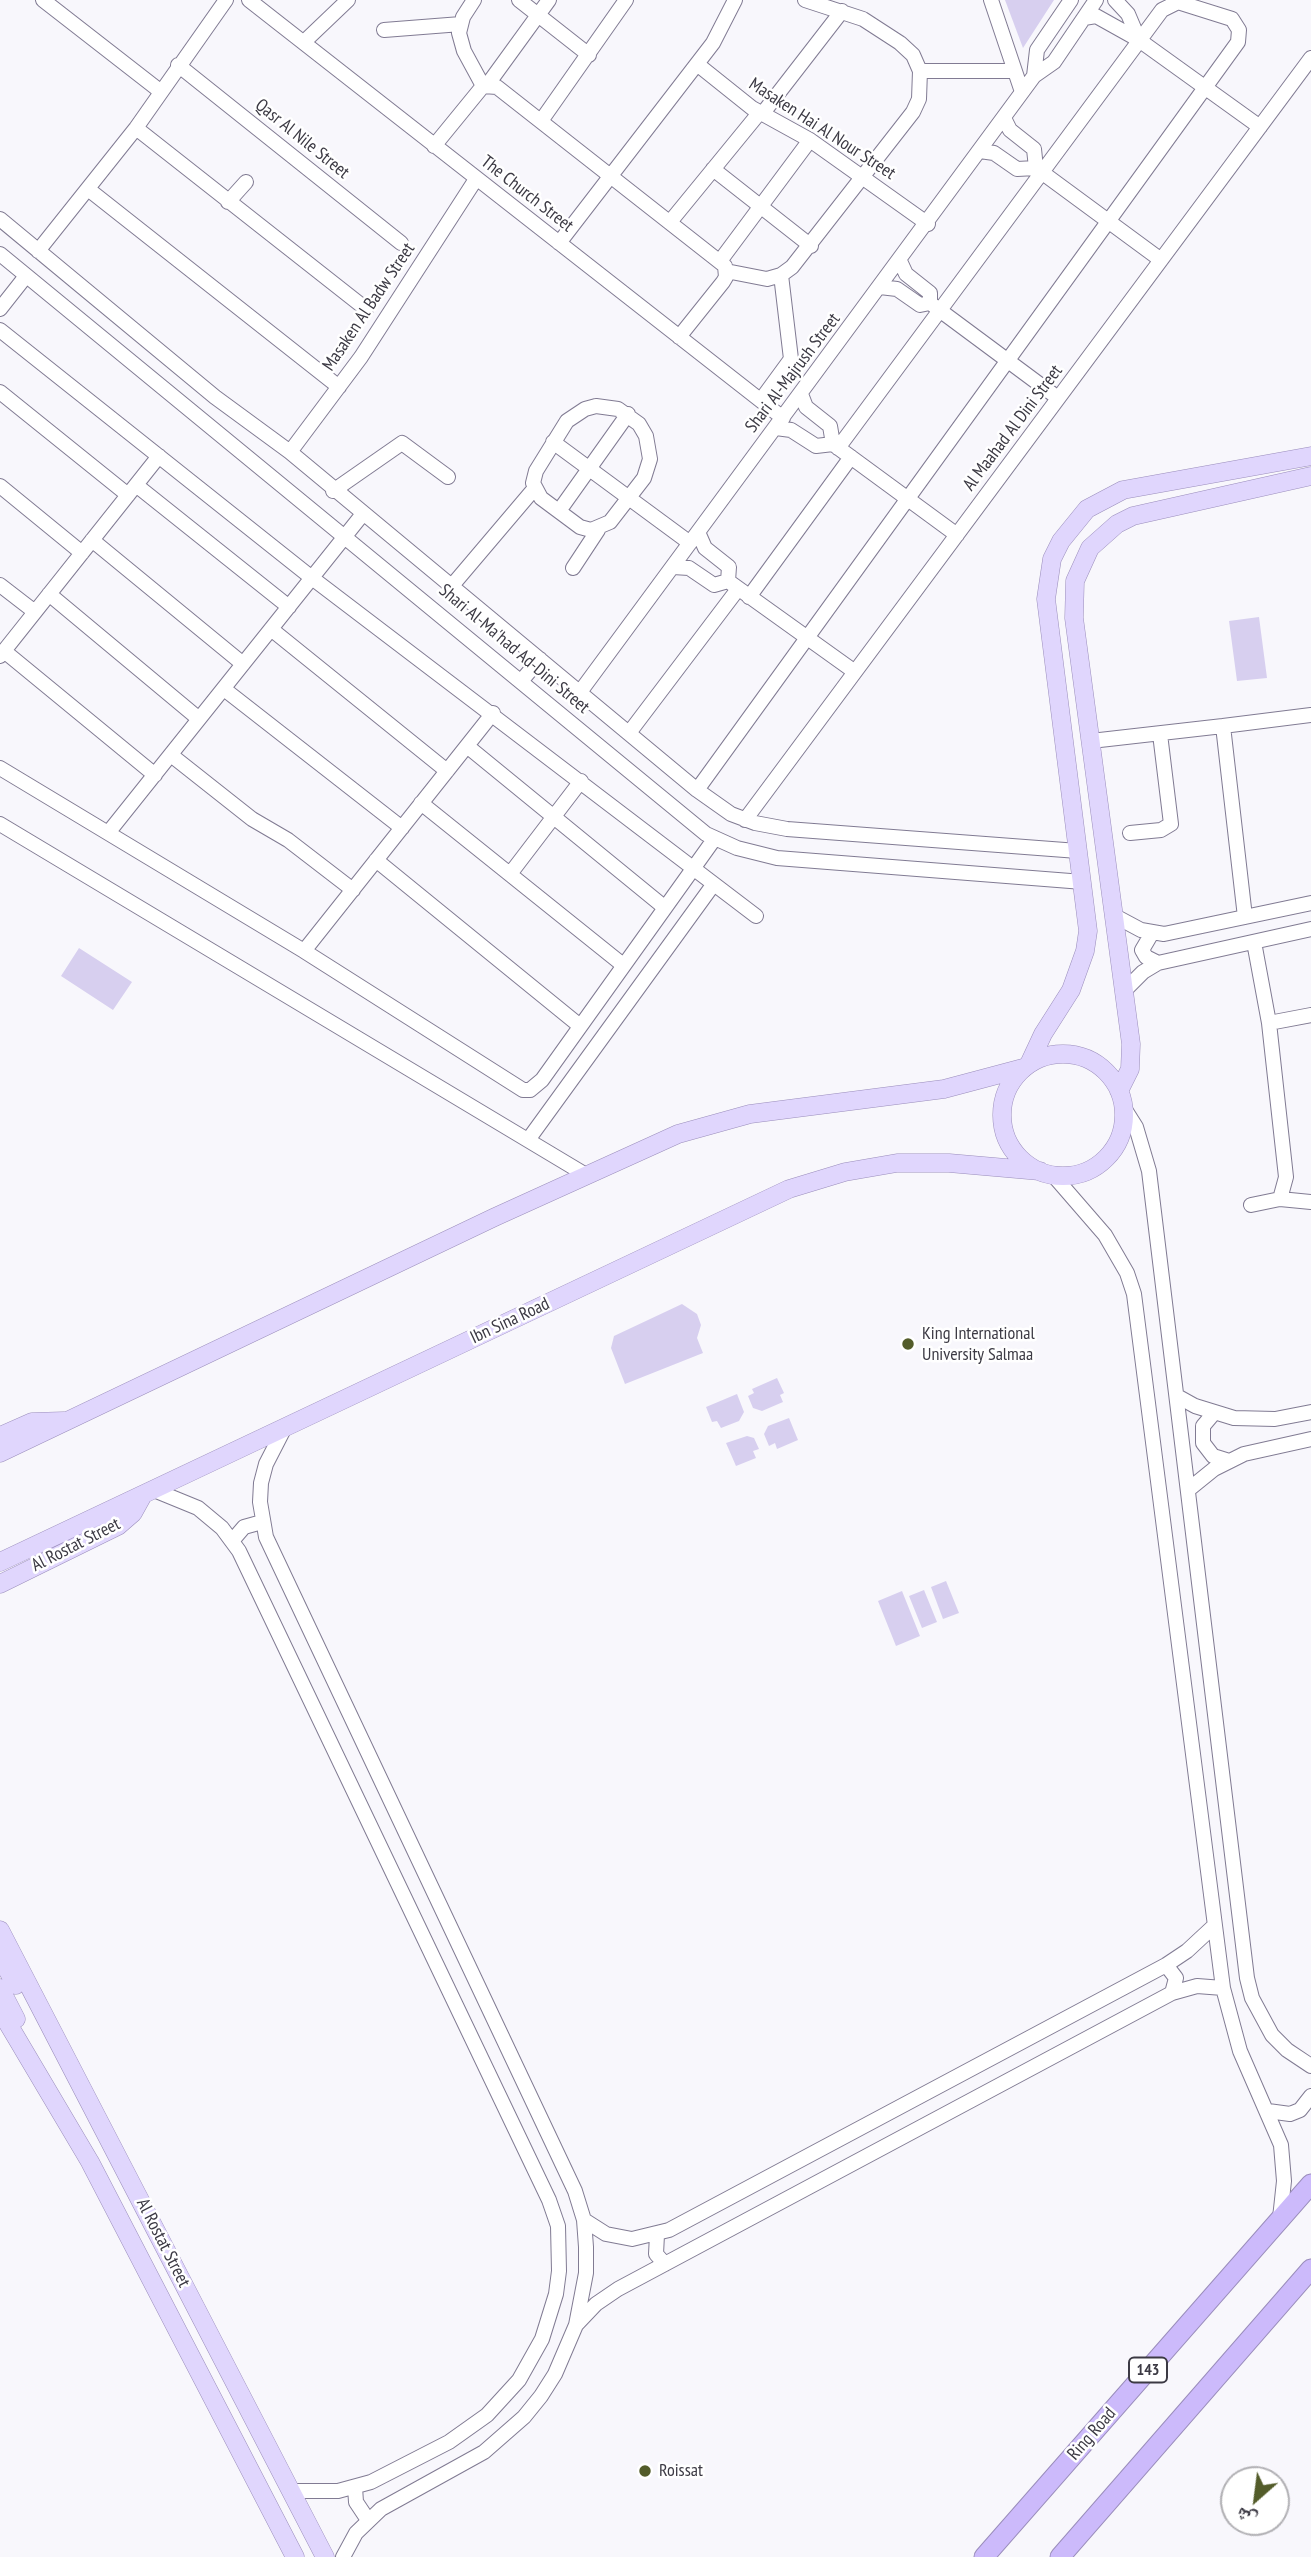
<!DOCTYPE html>
<meta charset="utf-8">
<style>
body{margin:0}
#map{position:relative;width:1311px;height:2557px;overflow:hidden;background:#f8f7fc;font-family:"PT Sans Narrow","Noto Naskh Arabic",sans-serif}
canvas{display:block}
.north{position:absolute;left:1220px;top:2466px;width:70px;height:70px;box-sizing:border-box;background:#fff;border:2px solid #b1b0b4;border-radius:50%;rotate:208deg;font-size:19px;font-weight:700;line-height:28px;text-align:center;color:#3c3a44}
.north::after{content:'';display:block;margin:auto;width:24px;height:32px;background:#535c2a;clip-path:polygon(50% 0,100% 100%,50% 72%,0 100%)}
</style>
<div id="map">
<canvas width="1311" height="2557"></canvas>
<div class="north">ش</div>
</div>
<script>
const ctx = document.querySelector('canvas').getContext('2d');
ctx.lineJoin = 'round';
function paint(path, color) {
  ctx.fillStyle = color;
  ctx.fill(path, 'evenodd');
}
function toPath(rows) {
  const path = new Path2D();
  for (const r of rows) {
    if (r.length === 3) {
      path.moveTo(r[0] + r[2], r[1]);
      path.arc(r[0], r[1], r[2], 0, 2 * Math.PI);
      continue;
    }
    path.moveTo(r[0], r[1]);
    for (let i = 2; i < r.length; i += 2) path.lineTo(r[i], r[i + 1]);
  }
  return path;
}
function strokePath(path, color, width, dash) {
  ctx.strokeStyle = color;
  ctx.lineWidth = width;
  ctx.lineCap = dash ? 'butt' : 'round';
  ctx.setLineDash(dash || []);
  ctx.stroke(path);
}
function write(font, color, halo, rows, align = 'center') {
  ctx.font = font + ' "PT Sans Narrow",sans-serif';
  ctx.lineWidth = 5;
  ctx.setLineDash([]);
  ctx.textBaseline = 'middle';
  ctx.strokeStyle = halo;
  ctx.fillStyle = color;
  for (const [text, x, y, turn = 0] of rows) {
    ctx.save();
    ctx.translate(x, y);
    ctx.rotate((+turn || 0) * Math.PI / 180);
    ctx.textAlign = isNaN(turn) ? turn : align;
    if (halo) ctx.strokeText(text, 0, 0);
    ctx.fillText(text, 0, 0);
    ctx.restore();
  }
}
const green = toPath([
 [1005,0,1054,0,1023,48],
 [1259,617,1267,678,1237,681,1229,621],
 [79,948,132,982,113,1010,61,976],
 [682,1304,697,1314,701,1325,697,1338,703,1353,625,1384,611,1348,614,1336],
 [777,1378,784,1393,780,1395,783,1402,762,1411,753,1408,748,1396,754,1393,752,1389],
 [737,1394,744,1412,739,1421,721,1428,717,1421,712,1422,706,1407],
 [789,1418,798,1440,777,1449,775,1443,769,1446,764,1434,768,1426],
 [747,1436,754,1438,759,1449,753,1451,756,1458,736,1466,726,1443],
 [946,1581,959,1613,943,1619,931,1587],
 [924,1590,937,1622,922,1628,909,1596],
 [902,1591,920,1636,896,1646,878,1601]
]);
const minor = toPath([
 [43,0,160,91],
 [249,0,783,418],
 [474,0,463,17,459,33,464,51,483,86],
 [519,0,589,55],
 [991,0,1022,92],
 [1115,0,1128,14,1139,40],
 [1084,18,1096,16,1139,40,1260,127],
 [384,30,461,24],
 [305,41,348,0],
 [697,64,752,108,810,140,928,224],
 [178,65,401,243],
 [920,71,1014,71],
 [1034,76,1037,50,1071,0],
 [488,84,549,0],
 [763,113,842,11],
 [1004,118,1010,130,1034,149,1036,168],
 [541,121,626,0],
 [136,128,366,309],
 [434,146,483,86,497,87,725,266,726,277,723,282,679,337],
 [980,151,994,153,1017,169,1036,168,1161,260],
 [713,169,811,246],
 [88,189,339,387],
 [228,202,246,182],
 [0,219,215,397,290,452,697,790,731,814,755,823,787,829,1078,851],
 [670,222,760,112],
 [559,243,713,43,735,0],
 [38,251,136,128,226,0],
 [0,254,706,834,737,848,777,858,1083,882],
 [720,261,810,140],
 [900,261,906,274,930,293,930,303],
 [726,271,767,279,781,275,792,267,913,112,919,99,920,71,913,55,900,43,863,19,805,0],
 [880,287,897,289,920,305,930,303,1058,398],
 [0,309,26,276],
 [0,330,312,578,756,916],
 [0,392,128,495],
 [801,394,806,407,830,426,833,444],
 [761,400,791,359,781,275],
 [596,406,618,409,639,424,646,436,650,459,644,478,610,522,591,530,580,527,541,498,533,483,536,471,567,421,585,409,596,406],
 [776,428,791,430,816,446,833,444,957,535],
 [553,442,690,543],
 [290,452,361,357,476,179],
 [136,485,289,607],
 [0,486,82,553],
 [333,491,402,443,448,477],
 [559,511,628,414],
 [698,532,705,548,729,567,728,581],
 [92,540,243,664],
 [673,567,689,568,714,585,728,581],
 [573,568,598,530],
 [728,581,855,672],
 [0,585,35,612],
 [450,588,534,489],
 [49,594,199,719],
 [749,597,851,457],
 [271,629,447,771],
 [4,651,155,775],
 [0,656,159,456],
 [522,680,540,659],
 [224,689,402,828],
 [580,692,1034,76,1054,62,1096,0],
 [1223,726,1311,715],
 [629,733,738,589],
 [1091,741,1223,726,1245,917],
 [467,746,664,907],
 [171,755,252,819,288,840,353,890],
 [0,768,304,951,523,1090,530,1090,542,1080,715,838],
 [697,790,1238,42,1239,30,1232,19,1178,2,1162,10,838,448],
 [421,803,623,965],
 [745,820,1311,58],
 [0,824,586,1175],
 [108,833,362,515],
 [1130,833,1161,830,1171,824,1160,734],
 [376,860,580,1026],
 [510,874,581,781],
 [1113,915,1141,930,1164,934,1311,903],
 [1152,933,1142,950,1146,957,1158,963],
 [304,951,493,713],
 [1123,992,1143,972,1158,963,1311,929],
 [1269,1023,1311,1015],
 [1124,1108,1136,1127,1149,1171,1247,1978,1252,1998,1272,2035,1287,2050,1311,2066],
 [528,1140,713,885],
 [1053,1175,1105,1235,1127,1273,1134,1294,1223,1988,1240,2051,1281,2145,1284,2181,1280,2218],
 [1280,1199,1311,1202],
 [1251,1205,1280,1199,1286,1177,1269,1023,1254,942],
 [1177,1396,1195,1406,1234,1418,1275,1419,1311,1412],
 [1214,1413,1203,1426,1203,1443,1213,1456,1229,1461],
 [284,1429,266,1464,261,1483,260,1502,266,1537,575,2191,584,2220,586,2247,586,2273,576,2325,555,2374,541,2396,524,2417,484,2452,381,2509,356,2533,343,2557],
 [154,1490,198,1508,222,1528,239,1551,549,2200,558,2226,559,2271,556,2294,542,2339,519,2380,487,2415,449,2442,371,2482,338,2491,291,2491],
 [1188,1490,1214,1469,1244,1454,1311,1439],
 [232,1541,244,1527,262,1522],
 [1166,1965,1176,1978,1172,1993],
 [1268,2111,1290,2114,1300,2110,1311,2096],
 [584,2220,606,2234,632,2239,669,2230,1166,1965,1187,1951,1215,1925],
 [657,2235,656,2254,665,2264],
 [577,2324,596,2304,618,2289,1172,1993,1197,1986,1223,1988],
 [355,2487,356,2502,368,2520]
]);
const major = toPath([
 [1063,1115,61],
 [1029,1064,1043,1034,1071,990,1085,951,1088,931,1046,599,1052,559,1061,541,1087,509,1123,490,1311,456],
 [1119,1091,1130,1069,1131,1044,1074,618,1075,581,1090,548,1117,524,1133,516,1311,476],
 [0,1436,32,1422,64,1421],
 [0,1453,495,1217,678,1134,750,1114,944,1089,1023,1068],
 [0,1562,789,1189,845,1172,897,1163,949,1163,1040,1171],
 [0,1584,118,1526,133,1513,143,1495],
 [0,1930,325,2557],
 [0,1957,16,1985],
 [0,1988,16,2019],
 [0,2010,90,2162,295,2557]
]);
const highway = toPath([
 [984,2557,1311,2184],
 [1060,2557,1311,2269]
]);
const markers = [
 [908,1344,7,"#535c2a"],
 [645,2471,7,"#535c2a"]
];
const shields = [
 [1148,2370,38]
];
const shieldNames = [
 ["143",1148,2370]
];
const streetNames = [
 ["Masaken Hai Al Nour Street",822,129,33],
 ["Qasr Al Nile Street",302,139,39],
 ["The Church Street",527,194,38],
 ["Masaken Al Badw Street",369,307,-56],
 ["Shari Al-Majrush Street",793,373,-53],
 ["Al Maahad Al Dini Street",1013,428,-53],
 ["Shari Al-Ma'had Ad-Dini Street",514,649,40],
 ["Ibn Sina Road",510,1321,-25],
 ["Al Rostat Street",76,1545,-27],
 ["Al Rostat Street",163,2243,63],
 ["Ring Road",1092,2434,-49]
];
const poiNames = [
 ["King International",922,1334],
 ["University Salmaa",922,1355],
 ["Roissat",659,2471]
];
paint(green, '#d7cfef');
strokePath(minor, '#817b93', 16);
strokePath(major, '#9a8dbb', 19);
strokePath(highway, '#9a8dbb', 21);
strokePath(minor, '#fff', 14);
strokePath(major, '#e0d6fd', 18);
strokePath(highway, '#ccbafb', 19);
for (const [x, y, r, color] of markers) {
  const dot = new Path2D();
  dot.arc(x, y, r, 0, 2 * Math.PI);
  ctx.fillStyle = color;
  ctx.fill(dot);
  strokePath(dot, '#fff', 2.5);
}
for (const [x, y, w] of shields) {
  const box = new Path2D();
  box.roundRect(x - w / 2, y - 12.5, w, 25, 5);
  ctx.fillStyle = '#fff';
  ctx.fill(box);
  strokePath(box, '#3c3a44', 2);
}
write('bold 16px', '#3c3a44', null, shieldNames);
write('18px', '#3c3a44', '#fff', streetNames);
write('18px', '#3c3a44', '#fff', poiNames, 'left');
</script>
